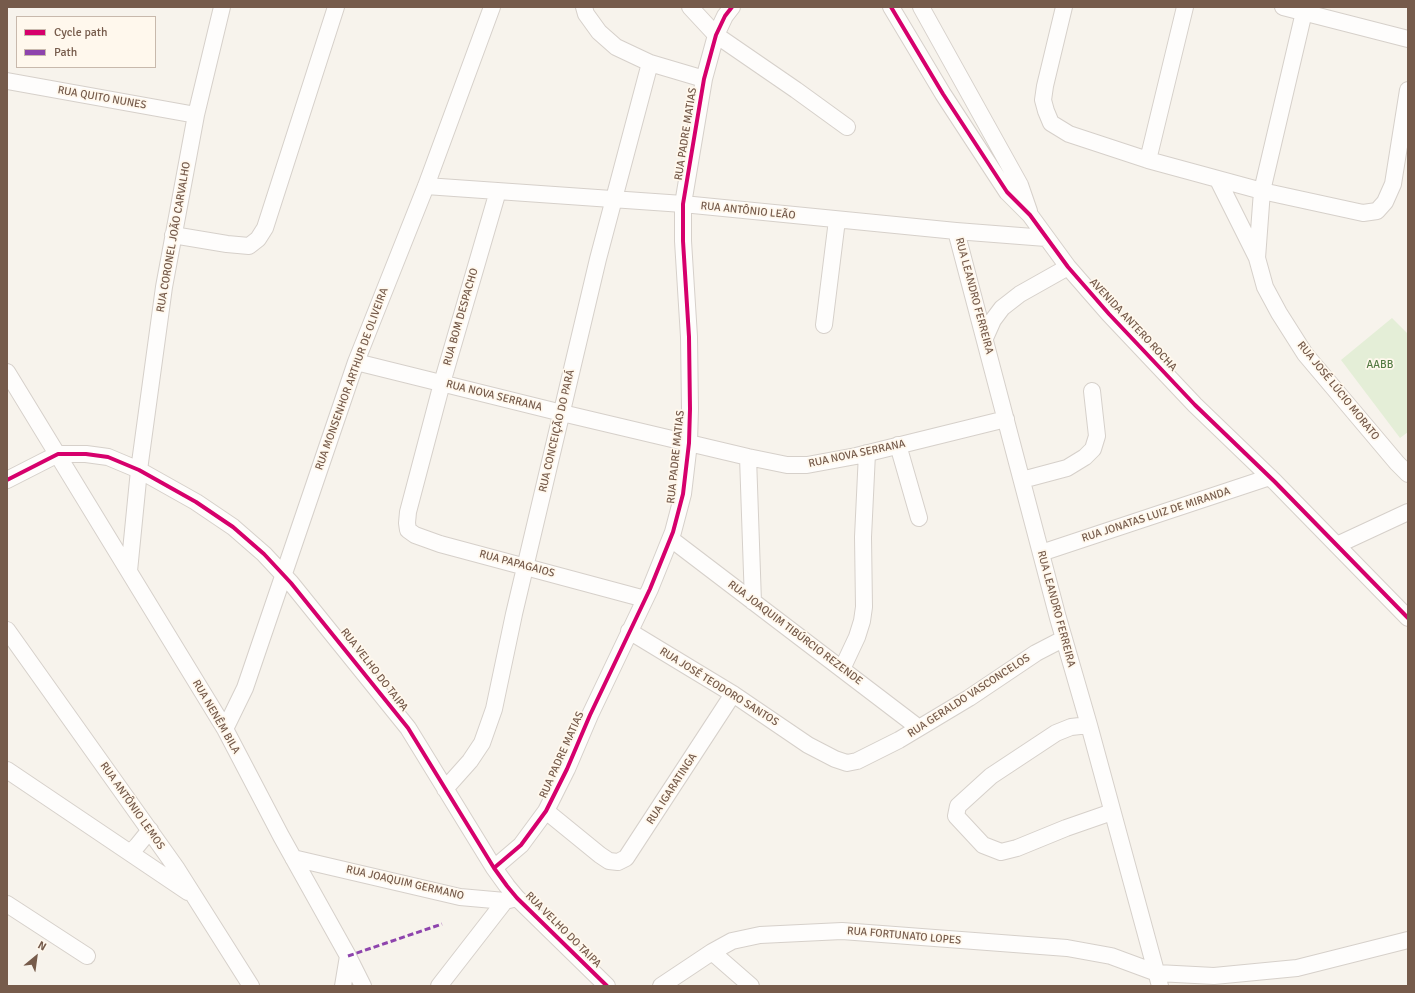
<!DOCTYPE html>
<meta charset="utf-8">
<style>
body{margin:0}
#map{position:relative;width:1415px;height:993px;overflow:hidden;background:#f7f3ec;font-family:Signika,sans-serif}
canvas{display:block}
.frame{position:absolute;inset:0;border:8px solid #765b4b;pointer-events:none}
.legend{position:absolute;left:16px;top:16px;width:140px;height:52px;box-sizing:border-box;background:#fff8ed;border:1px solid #c8b9ac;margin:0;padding:5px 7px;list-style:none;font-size:12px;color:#765b4b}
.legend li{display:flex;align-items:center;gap:8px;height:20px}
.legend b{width:20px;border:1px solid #c8b9ac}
.north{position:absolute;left:16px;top:937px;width:40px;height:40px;-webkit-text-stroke:3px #fff8ed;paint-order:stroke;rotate:29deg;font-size:11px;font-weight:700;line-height:16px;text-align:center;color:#765b4b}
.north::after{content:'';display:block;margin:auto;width:14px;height:18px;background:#765b4b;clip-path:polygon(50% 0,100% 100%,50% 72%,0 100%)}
</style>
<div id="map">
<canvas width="1415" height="993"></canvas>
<div class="frame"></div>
<ul class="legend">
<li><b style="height:5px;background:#d6006c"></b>Cycle path</li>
<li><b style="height:5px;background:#8e44ad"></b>Path</li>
</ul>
<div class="north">N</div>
</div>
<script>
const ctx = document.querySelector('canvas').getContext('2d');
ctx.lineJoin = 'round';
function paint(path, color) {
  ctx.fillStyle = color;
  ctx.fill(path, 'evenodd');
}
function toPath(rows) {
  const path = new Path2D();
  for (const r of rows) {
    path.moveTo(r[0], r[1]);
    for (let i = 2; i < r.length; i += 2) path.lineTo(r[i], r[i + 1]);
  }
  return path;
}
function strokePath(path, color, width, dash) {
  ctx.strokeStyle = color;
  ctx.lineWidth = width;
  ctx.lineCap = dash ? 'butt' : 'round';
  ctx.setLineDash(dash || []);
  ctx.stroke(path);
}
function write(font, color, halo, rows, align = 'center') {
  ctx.font = font + ' Signika,sans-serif';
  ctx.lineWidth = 3.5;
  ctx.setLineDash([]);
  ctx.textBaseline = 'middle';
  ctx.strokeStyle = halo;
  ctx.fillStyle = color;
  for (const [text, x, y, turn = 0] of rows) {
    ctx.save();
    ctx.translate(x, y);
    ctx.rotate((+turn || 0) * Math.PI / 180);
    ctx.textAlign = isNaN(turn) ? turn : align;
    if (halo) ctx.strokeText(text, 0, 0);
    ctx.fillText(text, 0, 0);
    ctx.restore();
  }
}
const green = toPath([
 [1392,318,1408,334,1408,432,1400,438,1341,360]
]);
const minor = toPath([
 [584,7,586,14,599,32,616,47,650,63,704,79],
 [690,7,716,35,796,90,847,127],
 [891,7,943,94,1007,192,1030,215,1068,267,1109,314,1195,405,1275,482,1408,618],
 [921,7,1020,185,1029,211],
 [1064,7,1045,86,1043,100,1046,111,1051,123,1069,134,1148,160,1262,191,1363,213,1377,211,1385,202,1393,184,1408,90],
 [1283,7,1408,39],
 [1304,12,1262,191,1257,258,1265,287,1279,313,1305,354,1397,463,1408,474],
 [7,81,196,115],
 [1148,160,1185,7],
 [1218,180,1257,258],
 [426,186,683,204,956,231,1046,238],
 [498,191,442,383,408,512,407,523,408,530,415,535,440,544,645,599],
 [956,231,1058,618,1089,725,1160,986],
 [173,235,227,244,249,246,258,239,265,228,336,7],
 [824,325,837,220],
 [985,338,993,320,1002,308,1020,294,1068,267],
 [356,362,562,413,748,457,787,465,807,465,856,456,1006,419],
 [7,372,225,729,281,836,348,956,363,986],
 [898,445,919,518],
 [748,457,753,602],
 [7,480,58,454,86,454,108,457,139,470,196,502,233,527,264,554,291,583,408,728,494,868,507,886,517,898,607,986],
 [1022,480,1067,468,1085,457,1093,449,1097,436,1092,391],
 [671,539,919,728],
 [1337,545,1408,512],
 [1041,553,1270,477],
 [129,571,139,470,164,287,196,115,222,7],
 [7,630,177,869,251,986],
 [629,631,733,694,808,745,835,759,847,763,857,761,899,740,969,698,1036,653,1063,639],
 [842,669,857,637,862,621,864,607,863,537,867,453],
 [1089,725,1071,727,1056,733,991,776,958,806,956,816,983,845,1001,852,1017,848,1066,828,1112,812],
 [225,729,245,688,356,362,426,186,492,7],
 [7,770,188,892],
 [445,789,470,761,482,743,494,709,514,614,598,259,650,63],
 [546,811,600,855,609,861,618,862,626,858,733,694],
 [130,853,137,846,150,830],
 [293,858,460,897,505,901,517,898],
 [494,868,521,845,546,811,567,769,590,715,650,589,673,532,683,494,689,443,690,409,689,337,683,241,683,204,704,79,716,35,725,16,732,7],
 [7,904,87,956],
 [712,952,751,986],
 [343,986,348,956],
 [439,986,505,901],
 [661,986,712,952,732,941,760,935,842,931,1067,948,1111,956,1157,973,1214,976,1297,968,1408,940]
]);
const quiet = toPath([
 [348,956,442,924]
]);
const cycleway = toPath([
 [891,7,943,94,1007,192,1030,215,1068,267,1109,314,1195,405,1275,482,1408,618],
 [7,480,58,454,86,454,108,457,139,470,196,502,233,527,264,554,291,583,408,728,494,868,507,886,517,898,607,986],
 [494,868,521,845,546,811,567,769,590,715,650,589,673,532,683,494,689,443,690,409,689,337,683,241,683,204,704,79,716,35,725,16,732,7]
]);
const streetNames = [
 ["RUA QUITO NUNES",102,98,10],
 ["RUA PADRE MATIAS",686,134,-81],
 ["RUA ANTÔNIO LEÃO",748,211,6],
 ["RUA CORONEL JOÃO CARVALHO",174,237,-80],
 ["RUA LEANDRO FERREIRA",974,296,75],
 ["RUA BOM DESPACHO",461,317,-74],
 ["AVENIDA ANTERO ROCHA",1133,325,47],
 ["RUA MONSENHOR ARTHUR DE OLIVEIRA",352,379,-70],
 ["RUA JOSÉ LÚCIO MORATO",1338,391,51],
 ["RUA NOVA SERRANA",494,396,14],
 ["RUA CONCEIÇÃO DO PARÁ",557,431,-77],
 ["RUA NOVA SERRANA",857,454,-12],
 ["RUA PADRE MATIAS",676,457,-84],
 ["RUA JONATAS LUIZ DE MIRANDA",1156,515,-18],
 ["RUA PAPAGAIOS",517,564,15],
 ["RUA LEANDRO FERREIRA",1056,609,75],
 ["RUA JOAQUIM TIBÚRCIO REZENDE",795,633,37],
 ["RUA VELHO DO TAIPA",374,670,52],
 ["RUA JOSÉ TEODORO SANTOS",719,687,32],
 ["RUA GERALDO VASCONCELOS",969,696,-33],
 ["RUA NENÊM BILA",216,717,60],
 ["RUA PADRE MATIAS",562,755,-66],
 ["RUA IGARATINGA",672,789,-57],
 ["RUA ANTÔNIO LEMOS",132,806,55],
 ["RUA JOAQUIM GERMANO",405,883,13],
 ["RUA VELHO DO TAIPA",563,930,45],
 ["RUA FORTUNATO LOPES",904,936,5]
];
const parkNames = [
 ["AABB",1380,365]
];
paint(green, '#e4eed7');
strokePath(minor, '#d6d0ca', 18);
strokePath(minor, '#fefdfc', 16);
strokePath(quiet, '#8e44ad', 3, [6, 3]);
strokePath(cycleway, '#d6006c', 4);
write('11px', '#765b4b', '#fff8ed', streetNames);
write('11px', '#547b43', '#fff8ed', parkNames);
</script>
